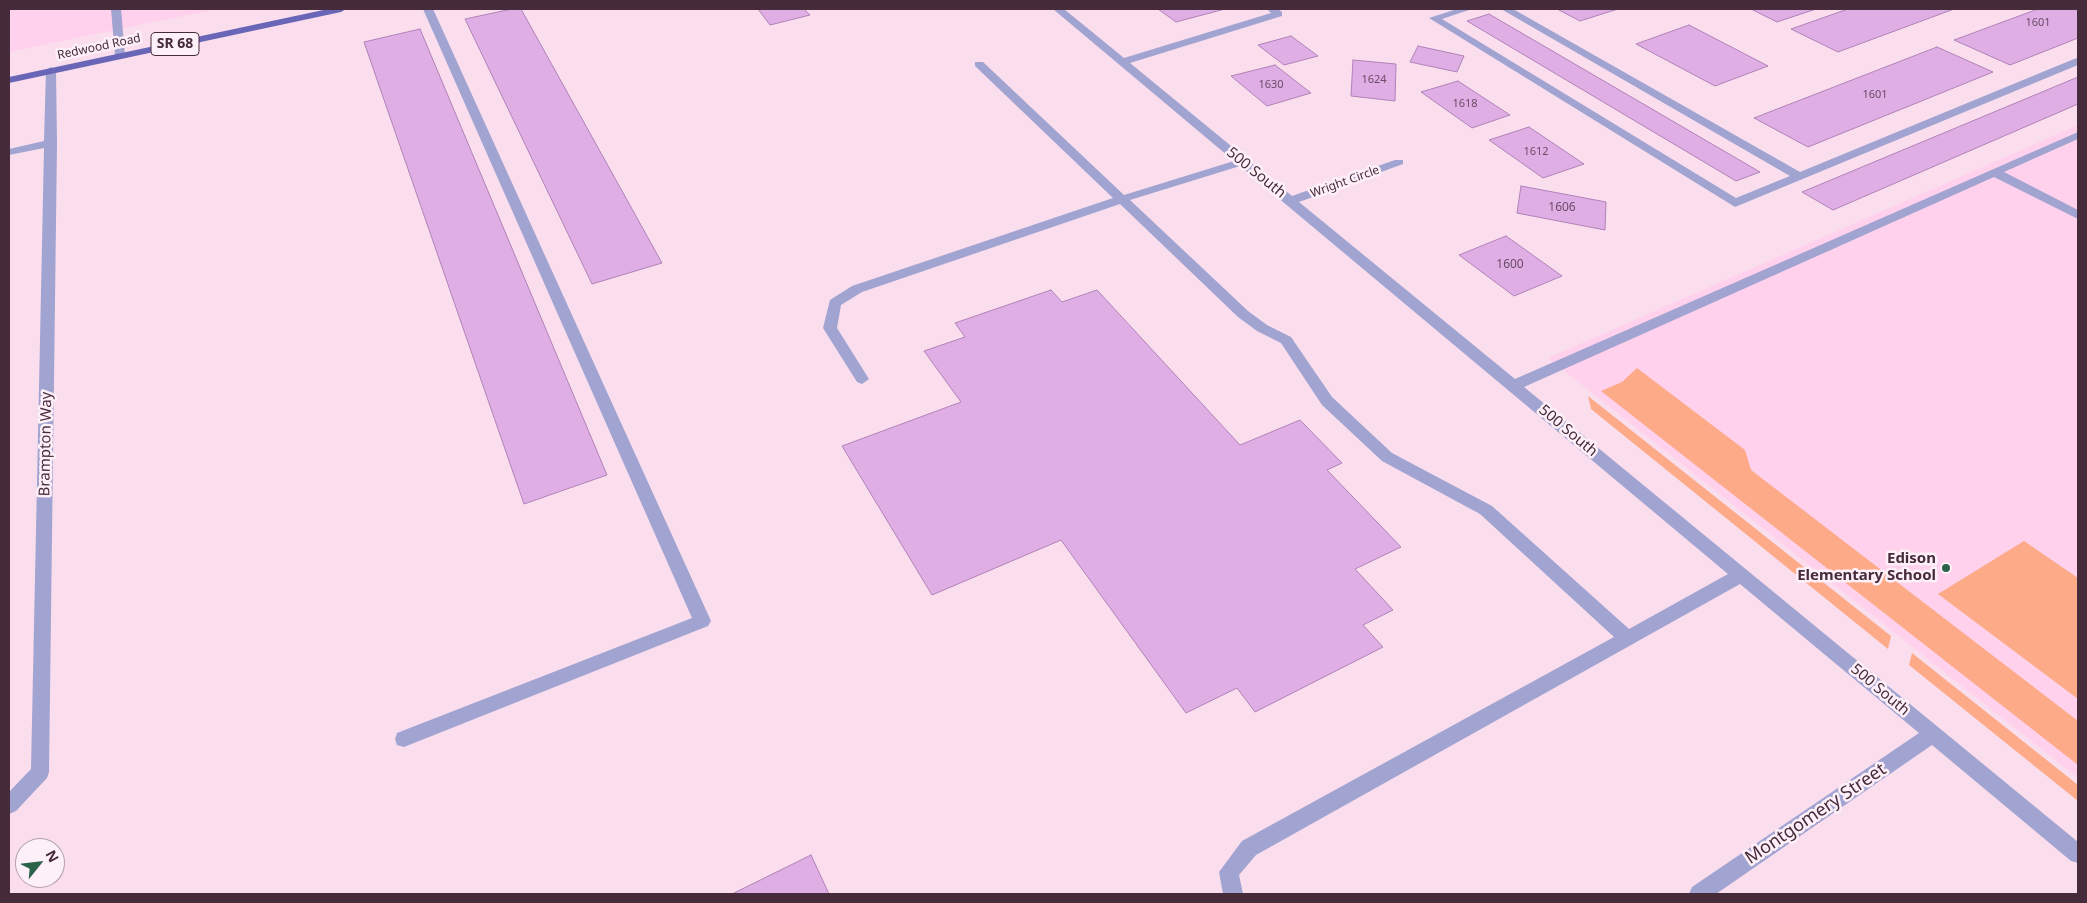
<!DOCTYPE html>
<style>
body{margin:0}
#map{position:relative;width:2087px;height:903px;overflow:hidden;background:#fadeee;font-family:"Noto Sans",sans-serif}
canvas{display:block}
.frame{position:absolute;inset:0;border:10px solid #462b3b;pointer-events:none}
.north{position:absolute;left:15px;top:838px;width:50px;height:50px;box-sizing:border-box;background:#fef0f8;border:1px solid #b4a1ac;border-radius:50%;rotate:61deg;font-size:14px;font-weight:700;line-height:20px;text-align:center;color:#462b3b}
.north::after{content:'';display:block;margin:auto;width:18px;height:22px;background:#2b624a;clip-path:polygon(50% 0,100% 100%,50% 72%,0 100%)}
</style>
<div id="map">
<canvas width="2087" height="903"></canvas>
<div class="frame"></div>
<div class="north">N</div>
</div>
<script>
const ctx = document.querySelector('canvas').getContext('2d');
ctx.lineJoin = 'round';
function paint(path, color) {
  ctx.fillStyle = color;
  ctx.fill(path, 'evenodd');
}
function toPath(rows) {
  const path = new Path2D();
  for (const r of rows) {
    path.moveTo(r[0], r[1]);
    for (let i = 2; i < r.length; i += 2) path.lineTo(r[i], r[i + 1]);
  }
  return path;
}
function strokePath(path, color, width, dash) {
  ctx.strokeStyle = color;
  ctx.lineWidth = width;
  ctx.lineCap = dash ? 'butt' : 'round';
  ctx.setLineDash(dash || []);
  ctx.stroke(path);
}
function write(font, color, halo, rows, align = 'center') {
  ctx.font = font + ' "Noto Sans",sans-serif';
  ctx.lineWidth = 5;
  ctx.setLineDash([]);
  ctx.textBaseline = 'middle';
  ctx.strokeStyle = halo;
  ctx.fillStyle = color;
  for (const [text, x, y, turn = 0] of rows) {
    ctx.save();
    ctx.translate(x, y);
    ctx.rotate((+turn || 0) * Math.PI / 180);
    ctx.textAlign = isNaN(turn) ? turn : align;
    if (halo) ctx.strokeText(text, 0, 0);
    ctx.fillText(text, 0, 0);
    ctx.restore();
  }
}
const built = toPath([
 [9,9,217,9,9,52],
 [2078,125,2078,778,1548,358]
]);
const green = toPath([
 [1637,368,1745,450,1751,470,2078,721,2078,765,1601,391,1622,382],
 [1588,396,1891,636,1888,649,1591,409],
 [2024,541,2078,578,2078,699,1938,594],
 [1912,653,2078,785,2078,801,1909,665]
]);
const building = toPath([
 [512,9,521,9,662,263,592,284,465,19,512,9],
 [758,9,804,9,810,15,770,25,758,9],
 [1158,9,1225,9,1176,22,1158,9],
 [1557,9,1618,9,1580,21,1557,9],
 [1751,9,1816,9,1777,22,1751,9],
 [1848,9,1954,9,1838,52,1791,29,1848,9],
 [2038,9,2078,9,2078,38,2010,65,1954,40,2038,9],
 [1489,14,1760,172,1736,181,1467,21,1489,14],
 [1689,25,1768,66,1715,86,1636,44,1689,25],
 [420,29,607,475,524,504,364,42,420,29],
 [1291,36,1318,56,1284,65,1258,45,1291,36],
 [1418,46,1464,56,1457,72,1410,62,1418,46],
 [1937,47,1993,72,1808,147,1754,118,1937,47],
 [1353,60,1396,64,1395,101,1351,96,1353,60],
 [1275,65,1311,93,1267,106,1231,76,1275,65],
 [2078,77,2078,104,1833,210,1802,192,2078,77],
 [1458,81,1510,115,1472,128,1421,92,1458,81],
 [1529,127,1584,164,1543,178,1489,140,1529,127],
 [1521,186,1606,202,1605,230,1517,213,1521,186],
 [1506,236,1562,276,1514,296,1459,255,1506,236],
 [1051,290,1062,302,1097,290,1240,445,1300,420,1342,463,1327,470,1401,547,1355,569,1393,610,1363,625,1383,647,1255,712,1237,688,1186,713,1061,540,932,595,842,446,961,402,924,351,965,337,955,323,1051,290],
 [811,855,829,894,732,894,811,855]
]);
const minor = toPath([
 [111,9,121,9,125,56,120,59,115,56,111,9],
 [423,9,433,9,711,621,708,626,404,747,397,745,395,739,397,733,692,618,423,9],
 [1053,9,1064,9,1124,58,1271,13,1267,9,1278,9,1282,12,1282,16,1130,63,1292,196,1395,160,1403,160,1403,164,1299,202,1515,379,2078,132,2078,139,2004,172,2078,210,2078,219,1994,177,1524,387,2078,842,2078,863,2071,861,1932,745,1716,894,1689,894,1692,887,1919,733,1740,584,1256,855,1239,875,1243,894,1223,894,1219,872,1242,841,1614,637,1480,514,1382,461,1322,405,1281,343,1257,331,1238,317,1120,204,862,292,841,305,837,328,869,379,862,384,857,382,823,328,830,300,852,286,1113,198,975,66,975,62,983,62,1124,195,1234,161,1053,9],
 [1240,166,1728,574,1629,629,1492,506,1392,453,1332,397,1291,337,1267,325,1248,311,1130,200,1240,166],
 [1457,9,1472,9,1442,19,1736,198,1790,176,1501,9,1513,9,1800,172,2074,59,2078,58,2078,65,1735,207,1429,18,1457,9],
 [51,67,56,70,57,143,49,772,47,778,16,811,9,814,9,792,31,769,44,148,9,155,9,149,44,141,46,70,51,67]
]);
const major = toPath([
 [328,9,346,9,341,12,9,83,9,77,328,9]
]);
const markers = [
 [1946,568,5,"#2b624a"]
];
const farNumbernames = [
 ["1601",2038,23],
 ["1624",1374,80],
 ["1630",1271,85],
 ["1601",1875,95],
 ["1618",1465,104],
 ["1612",1536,152]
];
const farStreetnames = [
 ["Redwood Road",99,47,-12],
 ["Wright Circle",1345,182,-20]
];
const numberNames = [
 ["1606",1562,208],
 ["1600",1510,265]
];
const shields = [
 [175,44,48]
];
const shieldNames = [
 ["SR 68",175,44]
];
const streetNames = [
 ["500 South",1256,173,39],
 ["500 South",1568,431,40],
 ["Brampton Way",46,444,-89],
 ["500 South",1880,690,40]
];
const poiNames = [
 ["Edison",1936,559],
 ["Elementary School",1936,576]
];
const nearStreetnames = [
 ["Montgomery Street",1816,814,-34]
];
paint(built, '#ffd1ec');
paint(green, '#fdaa89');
paint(building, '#dfaee5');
strokePath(building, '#b081b6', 1);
paint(minor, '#a1a3d0');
paint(major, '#6966b8');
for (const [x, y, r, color] of markers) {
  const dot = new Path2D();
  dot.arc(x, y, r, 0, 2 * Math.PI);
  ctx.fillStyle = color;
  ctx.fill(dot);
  strokePath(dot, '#fef0f8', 2);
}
write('11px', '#6c4c66', null, farNumbernames);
write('12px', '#462b3b', '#fef0f8', farStreetnames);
write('12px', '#6c4c66', null, numberNames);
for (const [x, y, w] of shields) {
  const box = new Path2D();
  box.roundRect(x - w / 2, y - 11.5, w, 23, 4);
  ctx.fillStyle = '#fef0f8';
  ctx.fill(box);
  strokePath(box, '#462b3b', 1);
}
write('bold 14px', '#462b3b', null, shieldNames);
write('15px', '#462b3b', '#fef0f8', streetNames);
write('bold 15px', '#462b3b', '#fef0f8', poiNames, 'right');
write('18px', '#462b3b', '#fef0f8', nearStreetnames);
</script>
